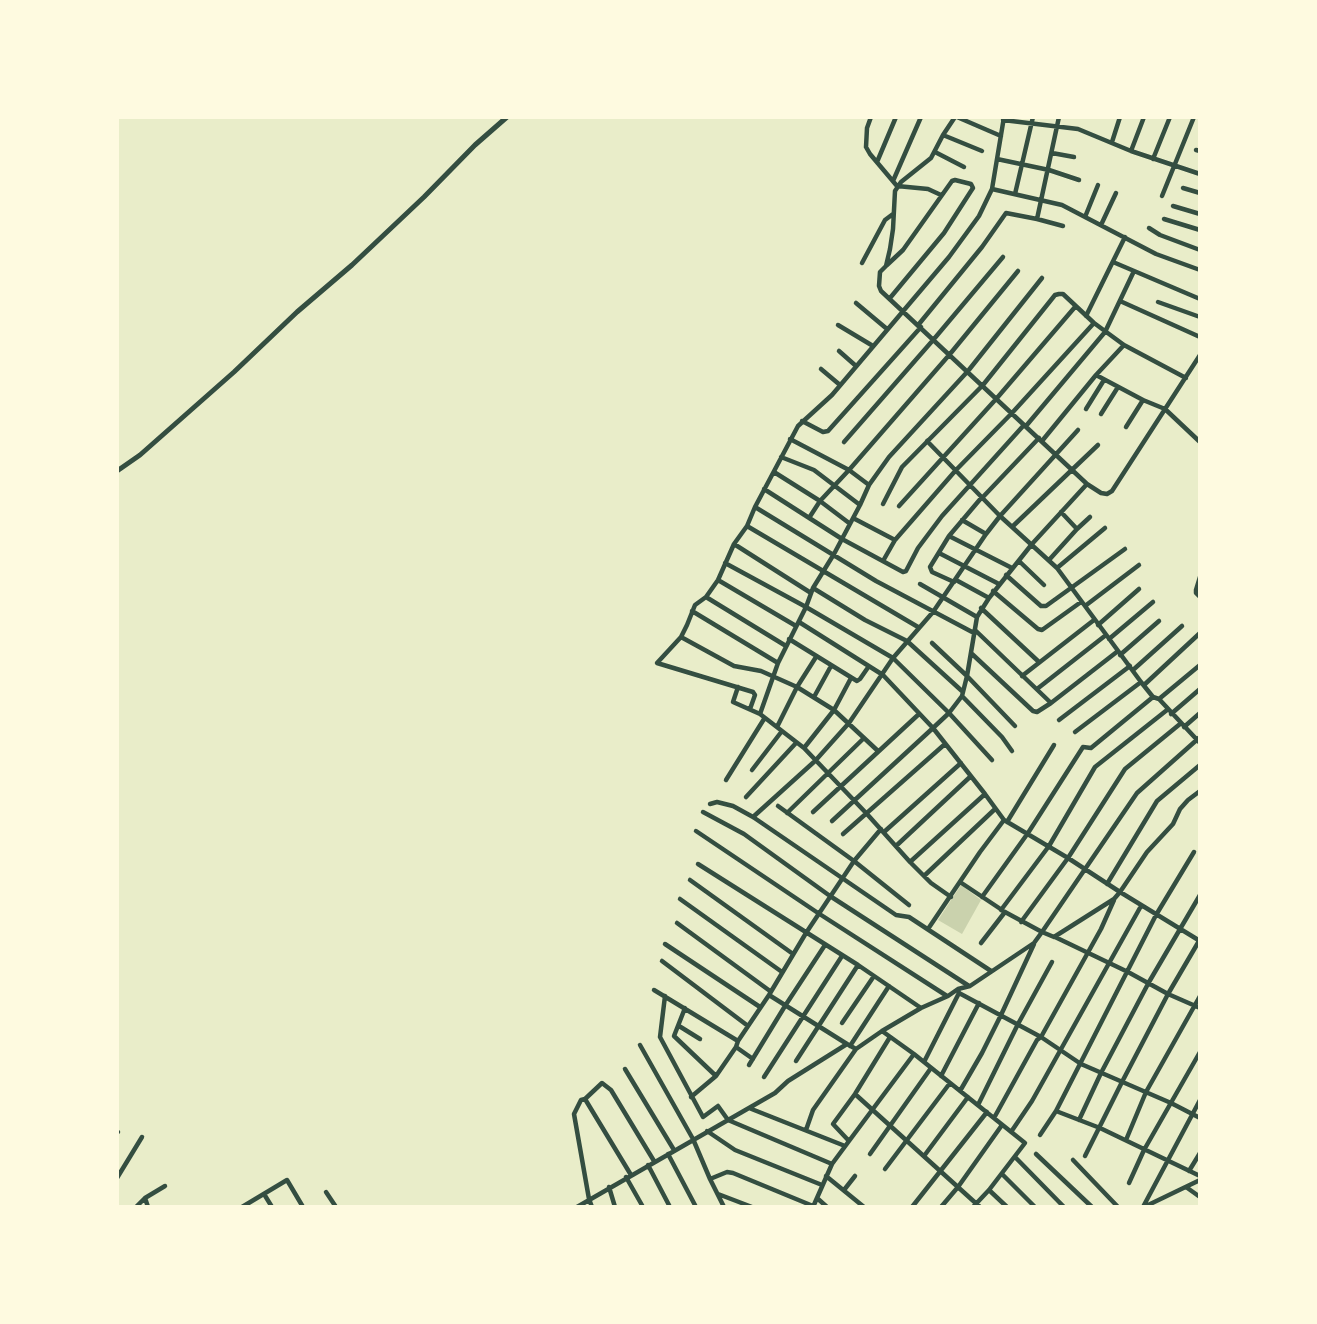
<!DOCTYPE html>
<style>
body{margin:0}
#map{position:relative;width:1317px;height:1324px;overflow:hidden;background:#e9edc9;font-family:Rubik,sans-serif}
canvas{display:block}
.frame{position:absolute;inset:0;border:119px solid #fefae0;pointer-events:none}
</style>
<div id="map">
<canvas width="1317" height="1324"></canvas>
<div class="frame"></div>
</div>
<script>
const ctx = document.querySelector('canvas').getContext('2d');
ctx.lineJoin = 'round';
function paint(path, color) {
  ctx.fillStyle = color;
  ctx.fill(path, 'evenodd');
}
function toPath(rows) {
  const path = new Path2D();
  for (const r of rows) {
    path.moveTo(r[0], r[1]);
    for (let i = 2; i < r.length; i += 2) path.lineTo(r[i], r[i + 1]);
  }
  return path;
}
function strokePath(path, color, width, dash) {
  ctx.strokeStyle = color;
  ctx.lineWidth = width;
  ctx.lineCap = dash ? 'butt' : 'round';
  ctx.setLineDash(dash || []);
  ctx.stroke(path);
}
const green = toPath([
 [961,885,981,900,962,934,938,920]
]);
const minor = toPath([
 [871,117,867,128,866,147,870,154,897,186,928,189,941,195],
 [955,117,943,135,931,158,901,182,895,191,893,229,890,249,886,266,880,272,879,286,881,291,1087,484],
 [957,117,1001,136],
 [1003,120,1078,129,1131,151,1200,174],
 [943,135,982,151],
 [1112,142,1120,117],
 [1196,150,1200,151],
 [1131,151,1144,117],
 [935,152,964,167],
 [1052,153,1074,157],
 [997,159,1049,170,1079,180],
 [1153,159,1170,117],
 [877,162,896,117],
 [893,181,921,117],
 [1183,188,1200,193],
 [992,189,1062,205,1156,254,1200,270],
 [1015,194,1033,117],
 [1162,196,1194,117],
 [1173,206,1200,214],
 [1085,217,1098,185],
 [1037,219,1059,117],
 [1164,219,1200,230],
 [1101,225,1116,193],
 [1149,228,1160,235,1200,250],
 [1113,262,1200,299],
 [862,263,885,220,893,214],
 [887,265,903,250,952,181,955,180,971,184,973,188,971,191,944,233,890,298],
 [1120,301,1200,337],
 [1158,302,1200,317],
 [856,303,887,329],
 [1086,316,1125,237],
 [919,324,982,247,1006,213,1037,219,1063,226],
 [838,325,873,346],
 [839,351,856,366],
 [821,369,840,385],
 [1096,375,1143,400,1165,409,1200,442],
 [1086,409,1104,380],
 [1101,414,1118,387],
 [802,421,823,432,828,431,921,327],
 [1026,426,1105,332,1134,271],
 [1126,427,1143,400],
 [790,439,849,470,869,485,889,457,968,371,1042,278],
 [927,441,1000,516,1057,568,1141,682,1153,697,1159,699,1200,743],
 [1042,441,1096,375,1124,345],
 [844,442,934,339,1003,257],
 [781,457,814,470,860,505],
 [774,472,820,501,849,523],
 [869,485,860,505,834,554,813,588,806,607,778,663,760,714,804,748,867,814,910,862,931,883,951,897],
 [764,489,842,539,903,572,906,571,918,548,942,516,1024,425],
 [982,498,1039,438],
 [883,504,902,467,983,385,1055,295,1059,294,1063,294,1094,323,1124,345,1186,378],
 [899,506,997,398,1075,307],
 [755,507,876,581,974,633],
 [809,518,820,501,849,470,950,354,1018,271],
 [853,518,895,540,956,470,1012,413,1094,323],
 [962,520,986,534],
 [747,526,918,627],
 [1012,527,1098,445],
 [1077,529,1090,517],
 [949,536,1012,568],
 [734,544,811,593],
 [939,553,999,584],
 [1049,560,1077,529,1061,512],
 [883,561,895,540],
 [1019,561,1044,585],
 [725,563,806,607,893,658,949,713,992,760],
 [1057,568,1105,528],
 [1006,575,1041,606,1046,606,1125,549],
 [1200,577,1196,590,1196,593,1200,597],
 [718,580,796,626],
 [956,580,989,598],
 [954,582,932,572,930,567,949,536,982,497],
 [920,584,977,617],
 [813,588,865,620,907,641,963,692],
 [993,591,1038,629,1042,630,1081,602],
 [706,597,786,646],
 [1085,606,1139,565],
 [981,608,1039,662],
 [692,611,778,663],
 [799,622,883,675,933,728,949,713,962,696,967,676,977,617,989,598,1032,544,1087,484,1101,493,1107,494,1112,491,1200,355],
 [1098,625,1139,589],
 [975,630,1051,703],
 [681,637,734,666,761,671,797,687,834,710,878,751],
 [789,639,857,681,860,679,869,666],
 [1109,639,1153,602],
 [932,643,967,676,1015,726],
 [971,653,1033,711,1037,712,1051,703,1118,651],
 [1120,655,1159,621],
 [1133,670,1182,626],
 [1022,676,1094,620],
 [1144,685,1200,633],
 [738,687,733,702,760,714],
 [1037,689,1106,635],
 [962,696,1002,737,1012,751],
 [814,697,831,666],
 [1159,699,1200,665],
 [750,709,755,695,753,692,657,663,681,637,687,625,695,605,706,597,718,580,734,544,747,526,755,507,798,426,832,395,949,257,979,216,992,189,1004,117],
 [1171,714,1200,689],
 [1059,720,1130,666],
 [777,727,797,687,816,657],
 [1184,727,1200,713],
 [1075,732,1141,682],
 [804,748,834,710,851,678],
 [752,770,782,731],
 [726,780,764,719],
 [746,797,796,743],
 [710,804,717,802,733,806,753,817,896,915,909,917,991,971],
 [778,806,854,861,909,905],
 [703,812,744,834,830,896,969,986],
 [813,812,919,714],
 [787,813,864,738],
 [753,817,815,761,849,723,893,658,933,612,986,534,1000,516,1078,430],
 [832,821,933,728,985,794,1004,820,1068,858,1120,892,1200,941],
 [1007,822,1054,745],
 [696,831,818,913,947,996],
 [884,832,961,763],
 [843,834,945,744],
 [896,846,971,776],
 [910,862,985,794],
 [698,864,858,965,921,1008],
 [924,876,995,809],
 [690,880,793,954],
 [960,882,1005,912,1042,932,1137,793,1200,737],
 [1107,884,1157,801,1200,765],
 [982,897,1028,833,1083,747,1091,748,1153,697],
 [680,899,782,972],
 [1001,910,1049,846,1095,767,1167,710],
 [1021,922,1068,858,1125,769,1180,724],
 [677,923,770,991],
 [928,929,980,852,1004,820],
 [1055,937,1128,972,1168,994,1200,1008],
 [981,943,1005,912],
 [665,944,760,1007],
 [662,961,748,1026],
 [654,990,738,1041],
 [958,990,959,993,1041,1037,1081,1064,1171,1103,1200,1118],
 [769,995,847,1044],
 [665,996,660,1037,703,1117,718,1106,728,1120,832,1164],
 [685,1008,674,1036,716,1076,736,1047,738,1041,769,995,806,933,854,861,881,829],
 [842,1023,874,976],
 [679,1026,700,1039],
 [882,1031,914,1054,1025,1143,989,1190,973,1207],
 [640,1045,693,1139,710,1179],
 [850,1046,889,986],
 [736,1047,753,1059],
 [796,1061,858,965],
 [924,1062,959,993],
 [749,1065,785,1006,825,945],
 [625,1069,674,1150],
 [941,1076,979,1003],
 [764,1077,842,956],
 [960,1091,982,1053,1001,1015,1034,944],
 [855,1094,980,1207],
 [691,1097,716,1076],
 [585,1099,631,1175],
 [978,1105,1018,1024,1052,962],
 [749,1108,845,1146],
 [1056,1111,1100,1128,1200,1176],
 [994,1118,1037,1040,1041,1037,1101,929,1114,900],
 [1079,1120,1101,1073,1149,982,1200,895],
 [806,1130,813,1110,856,1049],
 [707,1131,735,1150,822,1185],
 [1011,1132,1032,1101,1141,906],
 [117,1133,118,1132],
 [1040,1135,1056,1111,1156,915,1194,852],
 [1126,1140,1146,1092,1200,996],
 [849,1141,914,1054],
 [668,1154,696,1207],
 [870,1154,931,1068],
 [1036,1154,1092,1207],
 [924,1156,968,1097],
 [1085,1156,1122,1082,1168,994,1199,941],
 [1015,1157,1064,1207],
 [1073,1160,1118,1207],
 [648,1165,670,1207],
 [885,1169,950,1083],
 [1189,1171,1200,1153],
 [1002,1174,1035,1207],
 [826,1176,864,1207],
 [626,1177,643,1207],
 [117,1178,142,1137],
 [1129,1183,1144,1150,1200,1052],
 [609,1187,615,1207],
 [1186,1187,1200,1197],
 [844,1190,855,1176],
 [989,1190,1007,1207],
 [326,1192,336,1207],
 [264,1194,272,1207],
 [718,1194,752,1207],
 [817,1198,827,1207],
 [136,1207,145,1198],
 [148,1207,145,1198,165,1186],
 [242,1207,287,1180,303,1207],
 [577,1207,775,1093,788,1081,847,1044,856,1049,882,1031,921,1008,948,996,958,989,970,986,1034,943,1042,932,1054,937,1114,899,1120,892,1147,852,1173,824,1180,809,1188,800,1200,791],
 [592,1207,589,1199,574,1114,581,1100,585,1099,602,1083,611,1090,654,1161],
 [724,1207,710,1179,727,1172,733,1173,813,1206],
 [813,1207,832,1164,849,1141,833,1124,855,1094,890,1037],
 [912,1207,987,1112],
 [941,1207,958,1187,1002,1125],
 [1143,1207,1200,1100],
 [1144,1207,1200,1180]
]);
const tertiary = toPath([
 [117,471,140,455,234,372,297,312,352,265,424,197,475,145,507,117]
]);
paint(green, '#cad2ad');
strokePath(minor, '#344e41', 4.5);
strokePath(tertiary, '#344e41', 5);
</script>
